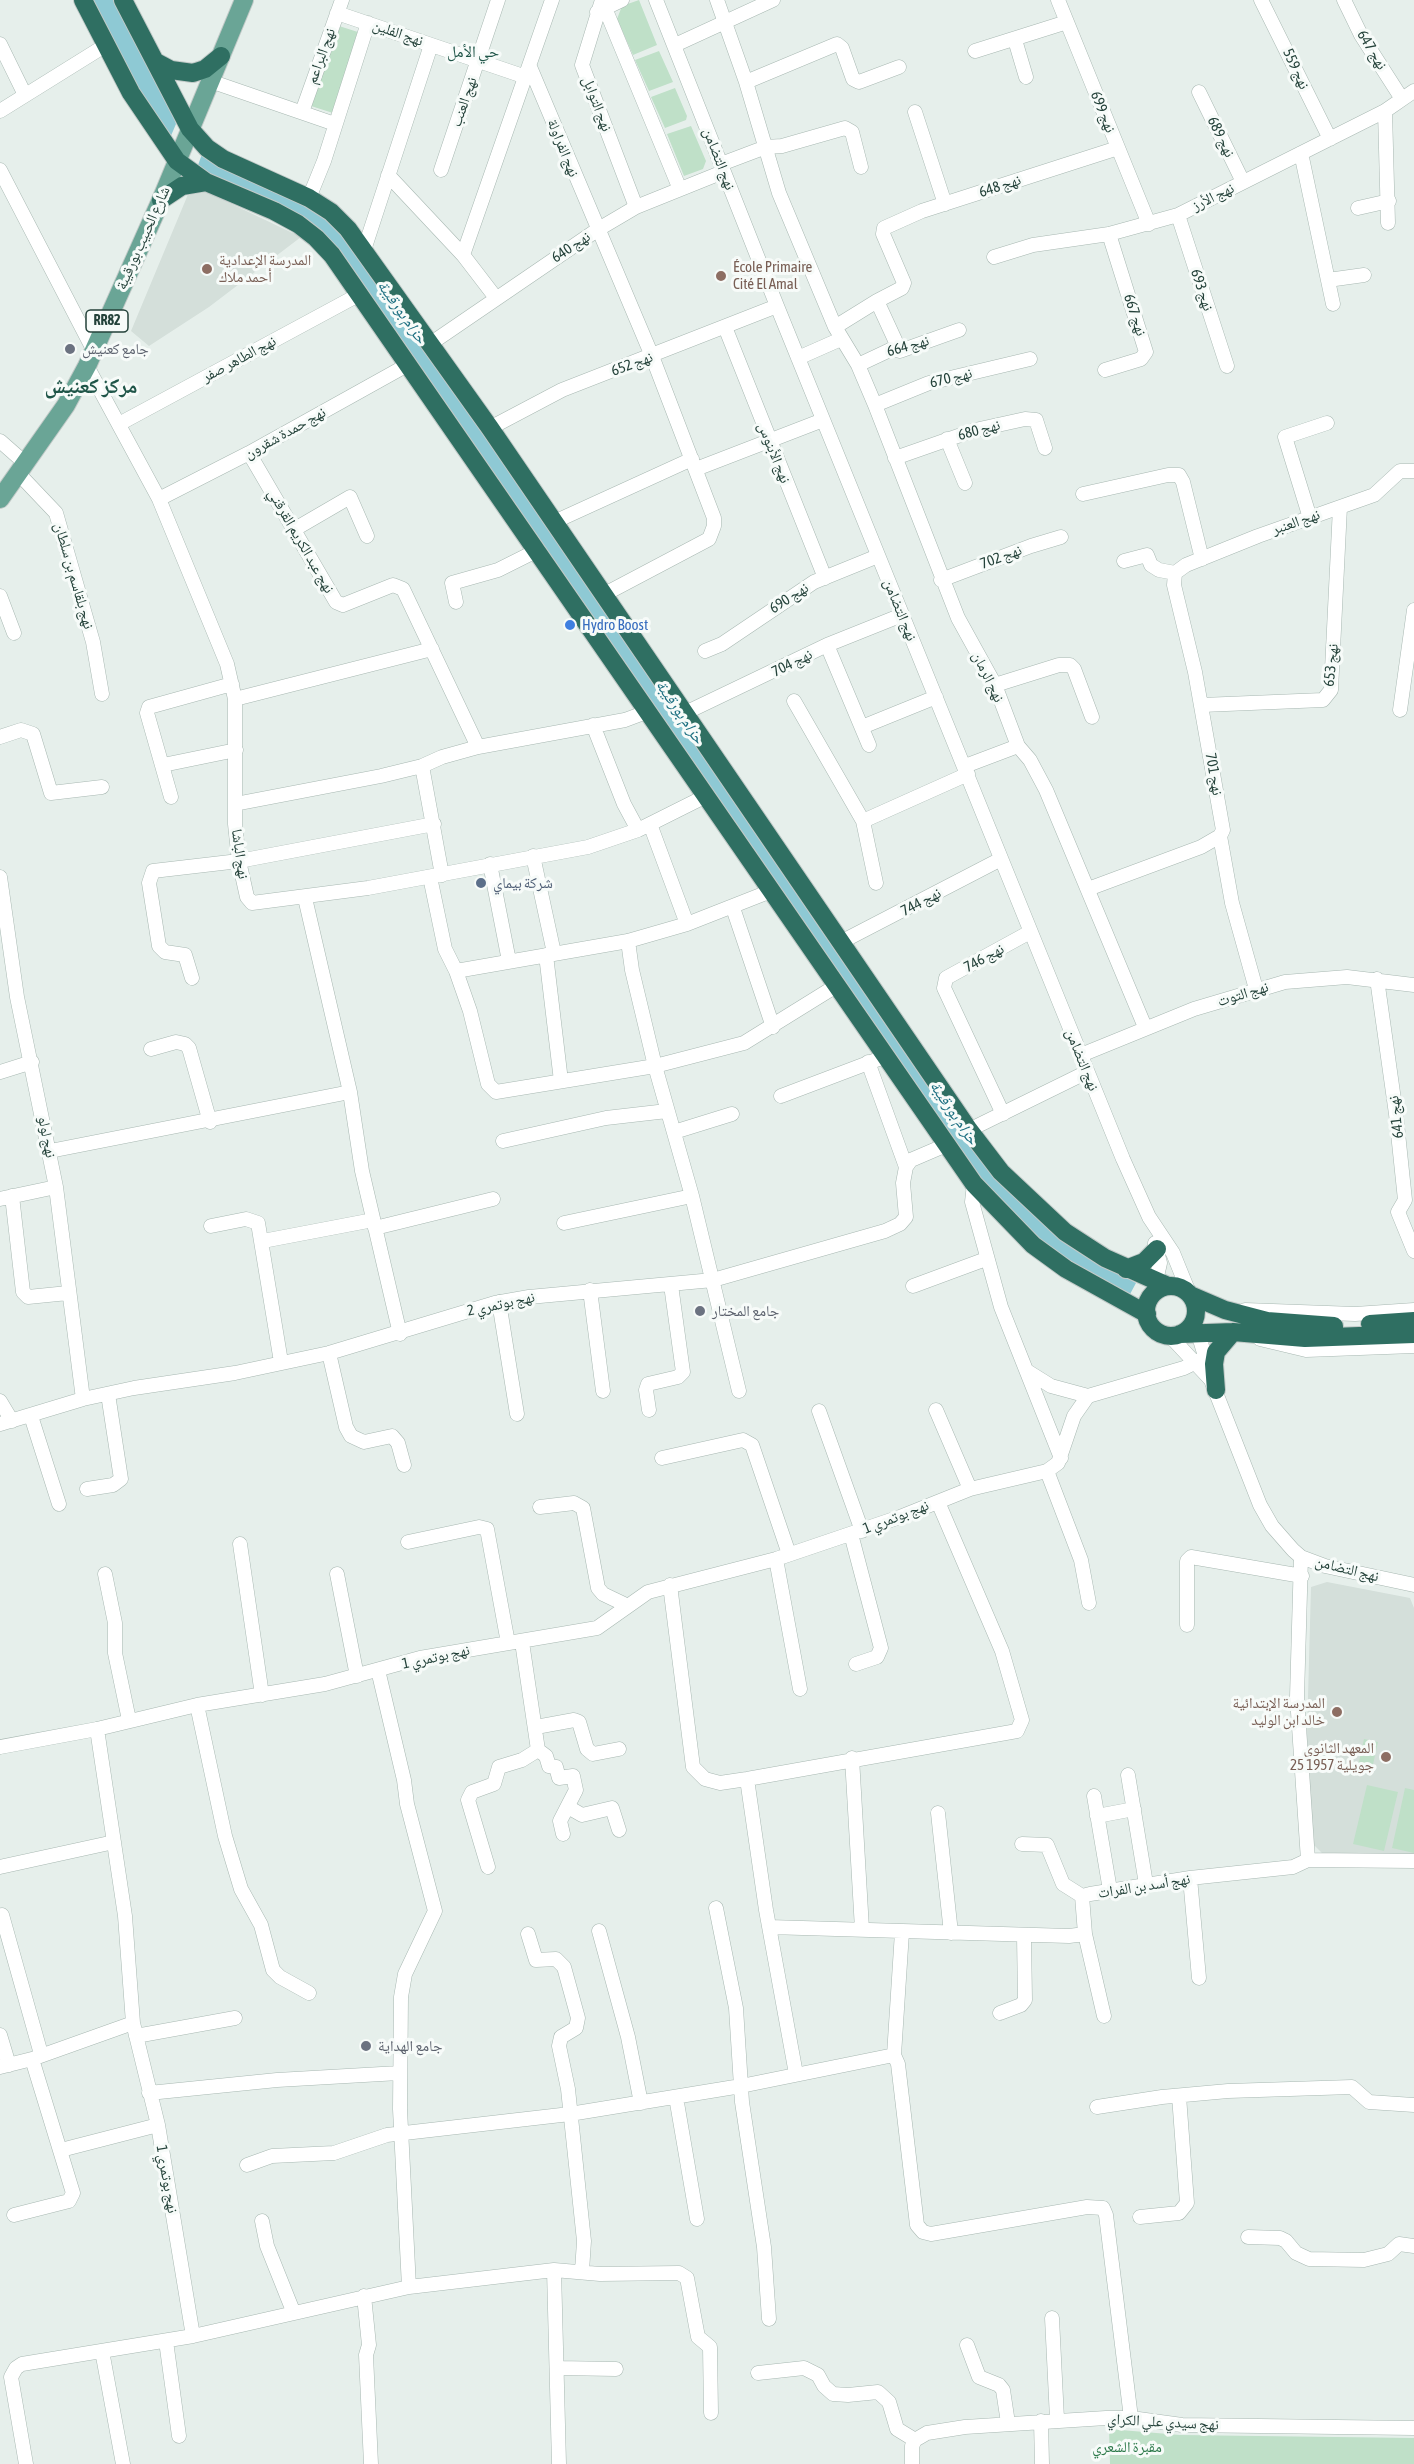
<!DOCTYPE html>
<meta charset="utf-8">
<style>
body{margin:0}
canvas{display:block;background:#e6efeb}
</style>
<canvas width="1414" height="2464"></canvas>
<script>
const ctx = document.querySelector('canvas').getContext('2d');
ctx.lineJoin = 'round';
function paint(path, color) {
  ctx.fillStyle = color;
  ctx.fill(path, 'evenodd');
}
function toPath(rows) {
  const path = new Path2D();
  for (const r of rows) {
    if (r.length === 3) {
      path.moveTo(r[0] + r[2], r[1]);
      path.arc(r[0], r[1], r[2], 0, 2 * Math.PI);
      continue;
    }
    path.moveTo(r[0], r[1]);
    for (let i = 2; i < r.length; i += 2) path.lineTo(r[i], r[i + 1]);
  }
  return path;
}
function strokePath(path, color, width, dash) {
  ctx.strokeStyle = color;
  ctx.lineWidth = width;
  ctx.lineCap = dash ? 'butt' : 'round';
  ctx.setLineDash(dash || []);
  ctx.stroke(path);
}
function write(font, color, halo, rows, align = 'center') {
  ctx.font = font + ' "Asap Condensed","Noto Naskh Arabic",sans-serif';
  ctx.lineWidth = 6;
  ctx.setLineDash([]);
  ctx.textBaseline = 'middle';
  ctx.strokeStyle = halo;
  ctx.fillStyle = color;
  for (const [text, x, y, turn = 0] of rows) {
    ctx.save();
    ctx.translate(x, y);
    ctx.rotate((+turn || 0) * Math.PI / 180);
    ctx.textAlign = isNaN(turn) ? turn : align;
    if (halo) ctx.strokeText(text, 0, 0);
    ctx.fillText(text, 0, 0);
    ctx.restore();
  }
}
const built = toPath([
 [196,187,301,237,209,307,149,346,131,331,189,192],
 [1327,1582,1410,1598,1414,1608,1414,1855,1322,1853,1313,1844,1307,1734,1311,1587]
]);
const green = toPath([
 [639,0,657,45,633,55,617,19,622,6],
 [339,26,361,33,333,113,311,106],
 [659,51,673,82,649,91,635,60],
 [675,88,687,116,686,120,665,128,651,97],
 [691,126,706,161,703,169,684,176,667,134],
 [1364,1739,1378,1742,1372,1769,1358,1766],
 [1367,1785,1398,1792,1384,1851,1353,1844],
 [1405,1788,1414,1790,1414,1853,1392,1848],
 [1109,2429,1180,2435,1414,2438,1414,2464,1110,2464]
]);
const water = toPath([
 [90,0,115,0,166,96,176,124,170,138,146,106],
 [202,154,311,204,344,231,977,1150,1112,1270,1136,1283,1129,1296,1045,1247,989,1193,341,255,197,168]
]);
const minor = toPath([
 [602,0,582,65,636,207],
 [656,0,777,306,1123,1159,1149,1217,1173,1253,1190,1295],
 [717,0,746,82,779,193,835,327,858,365,875,405,958,618,995,685,1018,746,1030,760,1046,790,1145,1027],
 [1058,0,1149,224],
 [1261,0,1330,139],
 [1344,0,1361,35,1402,99],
 [605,8,679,187],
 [597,12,622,0],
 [337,13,526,77],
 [1015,40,1026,77],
 [0,44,25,95],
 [675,45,773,0],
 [975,51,1067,22],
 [530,67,652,356,714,518,714,526,709,539,603,595],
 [210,81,335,124],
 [746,82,837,44,842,48,853,79,859,82,899,67],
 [1199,92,1243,182],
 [0,111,106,45],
 [1385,111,1388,223],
 [302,112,342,0],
 [915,112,945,204],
 [1301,153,1333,304],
 [721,164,766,147,782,146,845,128,852,132,861,167],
 [0,170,94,351],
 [441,170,498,0],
 [388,175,463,255,552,0],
 [309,198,324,161,368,23],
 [1358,208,1389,201],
 [1178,215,1227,366],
 [364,250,431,45],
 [463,255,496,298],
 [994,257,1033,245,1109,234,1178,215,1385,111,1414,91],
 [1328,280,1364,275],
 [877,301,902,288,904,283,883,234,884,228,922,211,1118,148],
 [725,327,825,578],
 [835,327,877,301,900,351],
 [430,344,597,230,636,207,723,172],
 [798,358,841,339],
 [858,365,892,349,900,351,959,330],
 [87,366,159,499,227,664,235,699,235,824,239,861,247,897,252,903,368,888,588,847,638,830,706,796],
 [1105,370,1141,359,1146,352,1109,234],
 [875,405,929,383,1030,359],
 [119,424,360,294],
 [490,428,562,390,777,306],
 [947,439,965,483],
 [0,441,25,463],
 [249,453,336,602,343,605,393,585,403,589,478,747],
 [895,458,975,430,1025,419,1036,420,1045,448],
 [696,469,823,420],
 [18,473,56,513,93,642,102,694],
 [1083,494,1168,475,1179,475,1183,482,1202,559],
 [159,499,249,453,409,364],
 [1310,518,1285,437,1327,423],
 [554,522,692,459],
 [295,529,350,497,367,536],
 [1124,561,1147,555,1151,565,1159,570,1175,573],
 [1175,573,1186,565,1258,536,1374,495,1400,471,1414,471],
 [941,580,1031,546,1061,537],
 [0,596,14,633],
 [456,602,452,583,498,570,538,550],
 [827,645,869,745],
 [705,651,722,644,814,582,878,556],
 [995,685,1059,665,1070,665,1074,669,1092,717],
 [235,699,432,649],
 [794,701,863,821,876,883],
 [1202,705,1323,700,1331,690,1340,507],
 [1400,710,1414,610],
 [683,714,827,645,902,615],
 [593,725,624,804,638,830],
 [862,727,936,697],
 [0,737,21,730,33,734,51,793,102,787],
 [163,765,236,750],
 [422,766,442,875],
 [965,766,1018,746],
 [171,797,147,713,149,707,232,684],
 [235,804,381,776,422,766,442,757,478,747,625,720,649,711],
 [863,821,968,774],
 [650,824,687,924],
 [1220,836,1232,903,1256,989],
 [533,856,554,953],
 [490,864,509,961],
 [0,877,17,997,56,1187,83,1399],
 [430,877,445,949,456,971,470,1011,488,1084,496,1092,655,1066,744,1043,836,986],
 [1088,889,1201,847,1220,836,1223,830,1195,672,1174,585,1175,573],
 [305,898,350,1092,362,1171,400,1334],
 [733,908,773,1027],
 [628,941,632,970,655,1066,692,1196,739,1391],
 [841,942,1001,859],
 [546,955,561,1081],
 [456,971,628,941,687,924,771,891],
 [192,978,185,955,165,952,159,946,149,883,153,871,239,861,434,824],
 [1377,979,1396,1114,1405,1200,1398,1212,1414,1251],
 [151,1049,176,1042,185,1044,189,1048,210,1122],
 [1081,1055,1194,1009,1285,982,1347,977,1414,985],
 [868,1062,906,1167],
 [0,1072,32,1062],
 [781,1096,884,1057],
 [1003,1114,944,988,946,978,1030,932],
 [969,1130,1087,1072],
 [674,1132,732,1114],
 [503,1141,606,1118,667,1111],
 [50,1151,350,1092],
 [974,1184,972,1202,1001,1307,1061,1458],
 [12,1196,23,1292,28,1297,68,1293],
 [0,1199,56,1187],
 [564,1223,692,1196],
 [211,1226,246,1219,258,1223,281,1362],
 [375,1228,493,1199],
 [263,1241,373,1220],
 [913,1286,986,1259],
 [590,1290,603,1391],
 [1153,1294,1160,1263,1155,1243],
 [499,1302,517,1414],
 [1245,1310,1355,1314,1414,1310],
 [1194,1320,1208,1366],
 [1170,1336,1211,1380,1260,1505,1272,1526,1293,1550,1301,1557,1325,1566,1414,1585],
 [1260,1339,1306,1350,1414,1346],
 [329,1353,346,1427,351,1436,364,1442,392,1436,398,1443,404,1465],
 [1027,1371,1051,1386,1088,1396],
 [0,1401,12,1421],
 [649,1410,646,1390,648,1384,678,1377,683,1372,671,1285],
 [936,1410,970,1489],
 [819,1411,862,1531],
 [31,1416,59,1504],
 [0,1424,83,1399,134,1388,235,1373,329,1353,495,1303,529,1297,713,1280,885,1231,900,1224,906,1217,903,1183,906,1167,911,1160,946,1145],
 [662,1458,743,1440,752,1445,789,1554],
 [1047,1471,1081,1560,1089,1603],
 [87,1489,113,1485,121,1479,108,1394],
 [540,1507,574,1503,583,1508,598,1588,603,1594,626,1605],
 [851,1534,881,1648,877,1657,856,1664],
 [408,1542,479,1527,487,1529,508,1643],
 [240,1544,262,1695],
 [1301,1557,1297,1697,1308,1860],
 [776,1559,800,1689],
 [105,1574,115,1623,115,1653,129,1720],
 [337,1574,357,1676],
 [670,1585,693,1767,705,1779,720,1783,747,1779,1017,1731,1022,1720,1002,1651,938,1502],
 [1187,1625,1187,1561,1191,1557,1302,1576],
 [378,1670,404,1780,407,1804,435,1911,405,1974,401,1997,400,2109,409,2287],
 [197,1705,225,1836,241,1889,261,1925,273,1970,280,1977,309,1993],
 [536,1727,574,1720,579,1722,587,1749,593,1754,619,1749],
 [97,1729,125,1916,133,2023,158,2125,193,2336],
 [0,1747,97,1729,197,1705,325,1684,420,1658,597,1628,648,1592,776,1559,900,1517,970,1489,1047,1471,1058,1463,1074,1416,1088,1396,1184,1368,1216,1352],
 [538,1750,546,1756,549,1766,556,1767,559,1778,573,1776,576,1790,560,1821,563,1834],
 [852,1758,862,1929],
 [1128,1775,1146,1884],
 [747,1779,766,1910,796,2074],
 [1094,1796,1110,1890],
 [568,1807,582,1815,612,1808,619,1830],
 [938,1813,951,1933],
 [1097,1816,1134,1809],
 [1022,1844,1047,1845,1063,1884,1082,1896],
 [0,1867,114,1842],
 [488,1867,468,1800,472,1792,494,1784,499,1767,522,1760,538,1750,522,1642],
 [1190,1878,1199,1978],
 [716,1908,736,2008,742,2102,764,2247,769,2319],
 [2,1915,41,2054],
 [769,1927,1069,1936,1085,1934,1082,1896,1090,1894,1190,1878,1293,1867,1308,1860,1414,1861],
 [599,1931,628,2037,641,2103],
 [902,1932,894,2055,898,2064,917,2225,923,2232,931,2234,1087,2207,1103,2208,1106,2215,1131,2418],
 [528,1934,536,1960,556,1959,564,1967,578,2018,576,2028,561,2037,559,2046,568,2089,584,2241,582,2271],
 [1085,1934,1104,2016],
 [1000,2013,1021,2005,1025,2000,1024,1936],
 [0,2035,9,2065],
 [136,2036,235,2018],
 [0,2067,32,2059,133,2023],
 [149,2093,277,2080,399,2073],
 [676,2097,697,2219],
 [1097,2107,1162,2097,1228,2091,1352,2087,1369,2102,1414,2105],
 [61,2150,158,2125],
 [247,2165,272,2156,334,2153,387,2135,570,2114,741,2086,894,2055],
 [14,2215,69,2201,73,2193,32,2059],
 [1140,2217,1179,2213,1187,2203,1179,2096],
 [262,2221,267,2246,293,2311],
 [1248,2237,1280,2238,1286,2241,1296,2253,1309,2259,1364,2260,1388,2254,1399,2244,1414,2246],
 [554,2270,559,2464],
 [364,2296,369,2345,366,2355,371,2464],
 [1052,2318,1057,2419],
 [166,2341,179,2436],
 [967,2345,979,2377,999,2385,1003,2390,1008,2423],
 [102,2351,123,2464],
 [557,2368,616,2369],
 [758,2373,804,2368,818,2375,824,2386,833,2394,848,2395,878,2392,889,2402,897,2429,915,2440],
 [1041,2421,1042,2464],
 [915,2440,927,2433,965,2427,1106,2418,1131,2418,1182,2425,1414,2428],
 [26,2464,11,2377,16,2368,22,2364,193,2336,409,2287,554,2270,600,2274,679,2273,687,2278,698,2337,710,2347,711,2413],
 [912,2464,912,2446,915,2440]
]);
const major = toPath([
 [0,499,66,405,87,366,161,200,244,0]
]);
const highway = toPath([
 [83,0,131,93,177,161,206,182,274,211,298,224,316,238,332,255,974,1184,1033,1245,1066,1269,1147,1314],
 [123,0,190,129,207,148,223,159,309,198,331,212,348,229,490,428,969,1130,1001,1172,1065,1232,1105,1258,1168,1286],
 [156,62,171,70,193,73,205,69,221,56],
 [161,200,182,186,206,182],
 [1126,1269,1144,1262,1157,1249],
 [1171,1311,25],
 [1190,1295,1225,1310,1267,1321,1334,1326],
 [1370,1324,1414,1321],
 [1180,1334,1233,1332,1305,1338,1414,1334],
 [1216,1390,1214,1364,1216,1352,1233,1332]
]);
const markers = [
 [207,269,6,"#8d6e63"],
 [721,276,6,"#8d6e63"],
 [70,349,6,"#6b7280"],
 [570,625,6,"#3f7fe0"],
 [481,883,6,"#5c6f8a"],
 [700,1311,6,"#6b7280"],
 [1337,1712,6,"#8d6e63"],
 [1386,1757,6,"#8d6e63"],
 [366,2046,6,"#6b7280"]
];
const shields = [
 [107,321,42]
];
const shieldNames = [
 ["RR82",107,321]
];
const streetNames = [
 ["نهج الفلين",398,33,19],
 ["نهج 647",1372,50,59],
 ["نهج البراعم",321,56,-70],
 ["نهج 559",1296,69,65],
 ["نهج العنب",464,102,-71],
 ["نهج التوابل",597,104,69],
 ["نهج 699",1103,112,68],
 ["نهج 689",1221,137,64],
 ["نهج الفراولة",563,148,68],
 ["نهج التضامن",719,159,69],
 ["نهج 648",1000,186,-18],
 ["نهج الأرز",1213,197,-26],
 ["شارع الحبيب بورقيبة",143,238,-66],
 ["نهج 640",571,247,-34],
 ["نهج 693",1202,290,72],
 ["نهج 667",1135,315,72],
 ["نهج 664",908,346,-16],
 ["نهج الطاهر صفر",239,359,-28],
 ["نهج 652",632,364,-21],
 ["نهج 670",951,378,-14],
 ["نهج 680",979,430,-15],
 ["نهج حمدة شقرون",285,433,-29],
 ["نهج الأبنوس",774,453,68],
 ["نهج العنبر",1296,522,-19],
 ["نهج عبد الكريم القرقني",301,541,60],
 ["نهج 702",1001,557,-21],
 ["نهج بلقاسم بن سلطان",74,576,74],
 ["نهج 690",789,598,-33],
 ["نهج التضامن",900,610,68],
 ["نهج 704",792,663,-27],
 ["نهج 653",1331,665,-84],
 ["نهج الرمان",988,677,64],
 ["نهج 701",1214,774,80],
 ["نهج الباشا",240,854,82],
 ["نهج 744",921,902,-28],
 ["نهج 746",984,958,-29],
 ["نهج التوت",1243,994,-17],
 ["نهج التضامن",1082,1060,68],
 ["نهج 641",1396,1117,-97],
 ["نهج لولو",47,1137,79],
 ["نهج بوتمري 2",501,1304,-12],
 ["نهج بوتمري 1",896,1517,-21],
 ["نهج التضامن",1347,1569,14],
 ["نهج بوتمري 1",436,1657,-12],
 ["نهج أسد بن الفرات",1144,1886,-9],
 ["نهج بوتمري 1",167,2179,80],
 ["نهج سيدي علي الكراي",1163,2422,3]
];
const educationNames = [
 ["المدرسة الإعدادية",219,260],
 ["أحمد ملاك",219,277],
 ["École Primaire",733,267],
 ["Cité El Amal",733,284],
 ["المدرسة الإبتدائية",1325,1703,"right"],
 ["خالد ابن الوليد",1325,1720,"right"],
 ["المعهد الثانوي",1374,1748,"right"],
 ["25 جويلية 1957",1374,1765,"right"]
];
const worshipNames = [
 ["جامع كعنيش",82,349],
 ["جامع المختار",712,1311],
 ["جامع الهداية",378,2046]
];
const shopNames = [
 ["Hydro Boost",582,625]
];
const serviceNames = [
 ["شركة بيماي",493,883]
];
const parkNames = [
 ["مقبرة الشعري",1127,2447]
];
const neighbourhoodNames = [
 ["حي الأمل",473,52]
];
const waterNames = [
 ["حزام بورقيبة",402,312,55],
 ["حزام بورقيبة",680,712,56],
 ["حزام بورقيبة",954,1113,56]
];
const districtNames = [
 ["مركز كعنيش",91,386]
];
paint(built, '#d4dfda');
paint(green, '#bfe0c8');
paint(water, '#8ec9d4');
strokePath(minor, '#a8b8b2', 15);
strokePath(major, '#c2cac8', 20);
strokePath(highway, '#c2cac8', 20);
strokePath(minor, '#fff', 14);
strokePath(major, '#6aa596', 18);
strokePath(highway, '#2f6f62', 18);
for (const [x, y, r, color] of markers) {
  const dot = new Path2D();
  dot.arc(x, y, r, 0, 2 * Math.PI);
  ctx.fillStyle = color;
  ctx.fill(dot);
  strokePath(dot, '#f7fbf9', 2);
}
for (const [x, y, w] of shields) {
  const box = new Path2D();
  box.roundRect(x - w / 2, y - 11, w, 22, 4.5);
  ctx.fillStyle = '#f7fbf9';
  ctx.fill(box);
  strokePath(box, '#24423a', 1.5);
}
write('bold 14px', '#24423a', null, shieldNames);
write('15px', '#24423a', '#f7fbf9', streetNames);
write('15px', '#785e54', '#f7fbf9', educationNames, 'left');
write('15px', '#5b616d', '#f7fbf9', worshipNames, 'left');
write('15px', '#366cbe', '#f7fbf9', shopNames, 'left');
write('15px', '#4e5e75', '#f7fbf9', serviceNames, 'left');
write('15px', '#2d7a4b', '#f7fbf9', parkNames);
write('16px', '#1f5548', '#f7fbf9', neighbourhoodNames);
write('italic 16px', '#1c6f80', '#f7fbf9', waterNames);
write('bold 21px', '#1f5548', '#f7fbf9', districtNames);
</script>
